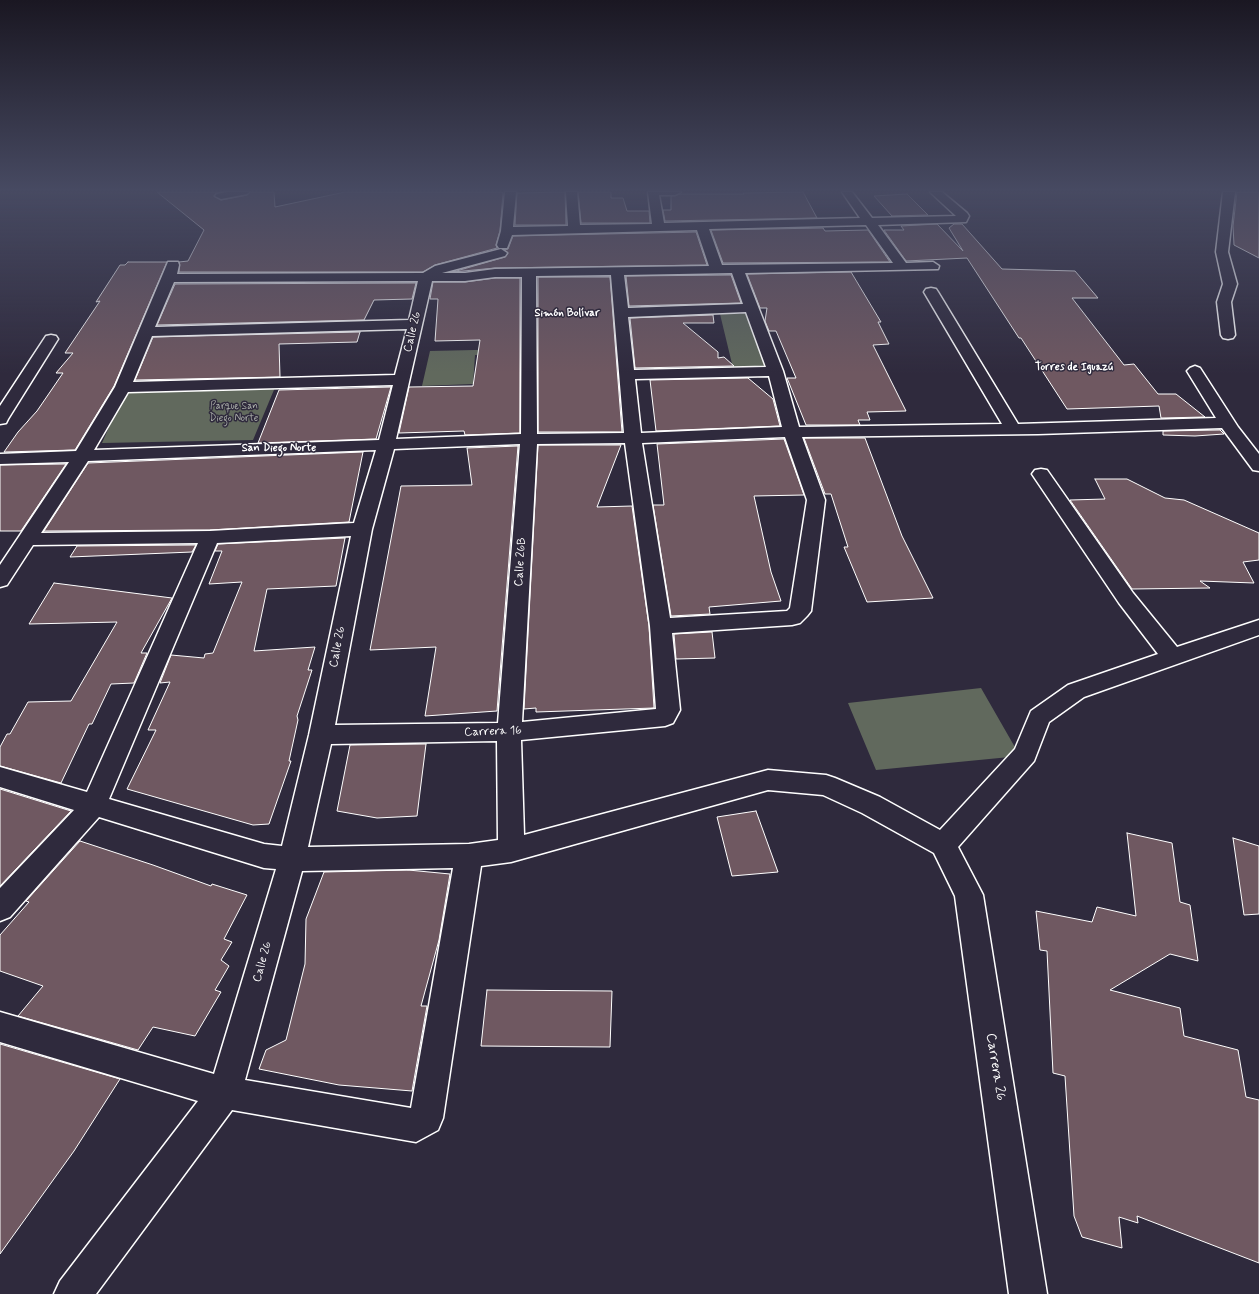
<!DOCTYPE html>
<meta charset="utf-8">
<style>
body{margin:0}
canvas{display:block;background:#2f2a3d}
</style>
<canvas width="1259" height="1294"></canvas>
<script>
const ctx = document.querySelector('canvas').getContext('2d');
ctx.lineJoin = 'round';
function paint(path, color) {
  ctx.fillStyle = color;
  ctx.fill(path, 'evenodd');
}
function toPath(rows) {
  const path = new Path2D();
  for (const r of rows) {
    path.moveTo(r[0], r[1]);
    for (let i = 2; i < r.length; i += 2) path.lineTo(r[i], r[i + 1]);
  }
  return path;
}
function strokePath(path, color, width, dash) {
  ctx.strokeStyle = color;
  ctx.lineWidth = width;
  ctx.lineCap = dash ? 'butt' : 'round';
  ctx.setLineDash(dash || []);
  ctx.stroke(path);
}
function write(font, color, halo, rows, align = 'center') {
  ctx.font = font + ' Mynerve,sans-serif';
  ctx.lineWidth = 3;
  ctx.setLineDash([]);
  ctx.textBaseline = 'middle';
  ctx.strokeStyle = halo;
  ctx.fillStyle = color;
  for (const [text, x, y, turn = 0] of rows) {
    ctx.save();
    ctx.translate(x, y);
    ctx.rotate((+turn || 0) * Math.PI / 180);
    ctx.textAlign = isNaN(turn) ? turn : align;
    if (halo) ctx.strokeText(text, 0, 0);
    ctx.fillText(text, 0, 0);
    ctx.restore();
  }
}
const green = toPath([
 [720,314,747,314,766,366,733,368],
 [519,349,519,354,475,355,473,384,422,386,430,351],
 [276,385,253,440,102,443,126,389],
 [981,688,1020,756,876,770,848,703]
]);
const building = toPath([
 [157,192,222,192,216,193,214,196,221,200,247,195,250,192,274,192,275,207,345,192,502,192,503,193,500,231,496,245,497,248,435,265,423,272,179,272,179,262,188,261,204,230,157,192],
 [565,192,566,225,515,225,517,193,565,192],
 [578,192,611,192,611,198,623,198,627,211,649,211,650,223,581,223,578,192],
 [803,192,817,218,665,221,663,210,671,210,671,196,681,194,744,194,743,193,803,192],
 [1237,192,1259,192,1259,258,1234,245,1233,226,1237,192],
 [907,194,928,215,892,216,874,196,907,194],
 [937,224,963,251,949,228,954,224,962,224,1002,269,1075,271,1098,298,1072,298,1124,365,1134,364,1158,394,1176,394,1205,417,1161,418,1159,406,1067,409,1021,338,1019,338,967,258,906,261,884,230,904,230,901,226,937,224],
 [823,228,825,231,868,230,890,262,723,263,711,230,823,228],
 [696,232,707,265,495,268,453,272,505,257,508,253,504,250,508,249,513,236,696,232],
 [128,262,167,262,114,386,75,450,4,452,18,432,37,411,63,373,56,373,73,353,65,353,100,301,96,302,120,265,125,265,128,262],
 [851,272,881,322,878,322,889,344,873,345,906,411,867,412,870,420,858,420,860,425,806,425,787,378,796,378,776,331,769,331,765,321,767,308,760,308,747,274,851,272],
 [731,275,741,303,629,306,626,276,731,275],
 [538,277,610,277,622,432,538,432,538,277],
 [495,278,520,278,520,433,465,435,464,431,399,433,409,387,473,386,480,340,435,341,438,299,430,299,433,282,465,282,495,278],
 [416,283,412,299,374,300,364,320,157,325,175,284,416,283],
 [713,315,714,323,683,323,718,352,718,358,724,357,734,366,635,368,630,318,713,315],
 [360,332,357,342,279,344,280,377,135,380,153,337,360,332],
 [748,378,773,399,780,426,656,431,650,380,748,378],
 [391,387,376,439,258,443,279,390,391,387],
 [1220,430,1224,434,1195,436,1163,435,1163,431,1220,430],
 [804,438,865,438,902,536,933,598,867,602,844,547,848,547,831,494,825,494,804,438],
 [784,439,804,495,754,496,771,572,781,601,709,607,710,614,671,616,653,505,664,505,657,444,784,439],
 [538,445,621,445,597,507,632,506,649,626,654,708,536,712,536,708,524,709,538,445],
 [518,446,497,711,425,716,436,647,370,650,401,486,472,485,467,448,518,446],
 [363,452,349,522,210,530,44,531,88,463,363,452],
 [66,464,21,531,0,531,0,465,66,464],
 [1095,479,1127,479,1165,498,1184,500,1259,533,1259,560,1243,562,1254,583,1200,581,1210,588,1132,589,1070,500,1105,499,1095,479],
 [345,538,336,586,267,589,254,651,315,647,308,670,312,670,297,716,298,720,289,761,291,761,269,824,253,825,127,789,156,730,148,730,170,682,160,683,171,655,204,658,205,654,213,653,242,582,209,584,222,551,215,551,218,544,345,538],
 [196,545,192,552,70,557,77,546,196,545],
 [54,583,172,598,141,653,147,653,134,683,111,684,92,724,89,724,61,783,0,766,0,747,7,734,10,734,28,702,71,701,117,622,29,624,54,583],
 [712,632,715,658,676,659,674,634,712,632],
 [426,744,417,816,377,818,337,811,350,745,426,744],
 [0,789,71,811,0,886,0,789],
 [756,811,778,872,732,876,717,817,756,811],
 [1127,833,1172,843,1180,902,1190,905,1198,961,1170,954,1110,990,1180,1008,1184,1036,1238,1050,1246,1097,1259,1100,1259,1263,1137,1216,1138,1223,1119,1217,1122,1248,1082,1237,1074,1216,1065,1076,1053,1073,1047,951,1040,950,1036,911,1092,922,1097,907,1136,916,1127,833],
 [1233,838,1259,846,1259,914,1244,915,1233,838],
 [80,841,153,865,211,886,212,884,247,895,224,939,232,942,221,960,229,966,215,990,221,992,195,1036,153,1027,138,1050,18,1016,43,986,0,971,0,935,29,902,26,901,80,841],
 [408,870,450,874,439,940,421,1006,427,1006,412,1091,339,1085,259,1069,266,1050,286,1040,305,964,306,919,324,872,408,870],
 [487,990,612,991,610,1047,481,1046,487,990],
 [0,1044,120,1079,74,1151,0,1254,0,1044]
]);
const minor = toPath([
 [227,192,249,192,247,194,221,199,215,196,217,194,227,192],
 [505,192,516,192,513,227,568,226,566,192,577,192,580,225,652,224,648,192,681,192,675,195,659,195,664,223,860,218,842,192,852,192,872,218,956,216,930,192,942,192,967,213,969,216,966,222,878,225,906,263,933,262,939,266,938,269,745,273,783,371,799,427,1002,424,924,292,926,289,931,288,936,289,938,292,1018,424,1216,418,1187,371,1190,368,1195,366,1200,368,1238,427,1259,454,1259,471,1253,470,1222,428,1038,434,802,437,825,500,811,611,807,616,800,623,792,625,672,633,680,710,673,723,665,726,521,740,524,835,768,770,826,775,835,778,880,797,940,830,1015,749,1031,711,1068,685,1158,654,1119,603,1032,474,1035,470,1041,469,1047,470,1133,593,1177,647,1259,620,1259,635,1084,697,1049,722,1034,761,958,847,983,895,1047,1294,1009,1294,955,896,934,853,862,813,823,795,768,790,511,862,481,866,443,1118,438,1130,416,1142,232,1110,96,1294,54,1294,60,1281,198,1101,0,1042,0,1012,214,1074,276,869,264,868,99,817,10,917,0,921,0,888,74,810,0,787,0,767,87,792,198,543,33,545,7,585,0,587,0,565,69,462,0,464,0,454,76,451,115,387,168,262,178,262,179,265,177,274,423,273,435,266,501,249,507,253,505,256,442,273,465,273,495,269,709,266,697,230,512,235,507,248,499,248,497,245,501,231,505,192],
 [866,225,893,263,722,265,709,229,866,225],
 [732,273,743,304,628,308,624,275,732,273],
 [611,275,624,433,537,434,536,276,611,275],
 [495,277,522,277,521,434,396,439,432,281,465,281,495,277],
 [418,281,409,320,155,327,174,282,418,281],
 [746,312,766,367,634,370,628,317,746,312],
 [407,329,395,375,133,382,152,336,407,329],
 [769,376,782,427,641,433,635,379,769,376],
 [393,385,379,440,94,450,128,392,393,385],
 [785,437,807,500,790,608,787,611,670,618,642,443,785,437],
 [625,443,650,626,656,709,522,722,537,444,625,443],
 [520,444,498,723,335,725,372,529,394,449,520,444],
 [376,450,354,523,210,531,41,533,88,461,376,450],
 [351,536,309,735,282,846,264,844,109,799,217,543,351,536],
 [497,741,498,840,469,844,308,847,331,744,497,741],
 [453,868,411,1108,245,1080,302,871,453,868],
 [1223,192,1235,192,1228,252,1237,284,1231,302,1235,335,1233,338,1228,339,1223,338,1221,335,1217,302,1223,284,1216,252,1223,192],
 [51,335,56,336,58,339,8,419,6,423,0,424,0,406,46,336,51,335]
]);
const farParknames = [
 ["Parque San",234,407],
 ["Diego Norte",234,419]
];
const farNeighbourhoodnames = [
 ["Simón Bolívar",567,314],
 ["Torres de Iguazú",1074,368],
 ["San Diego Norte",279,449]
];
const streetNames = [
 ["Calle 26",413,332,-76],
 ["Calle 26B",521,562,-86],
 ["Calle 26",338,647,-79],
 ["Carrera 16",493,732,-2],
 ["Calle 26",263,962,-74]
];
const nearStreetnames = [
 ["Carrera 26",995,1067,81]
];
paint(green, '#61695d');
paint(building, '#6f5861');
strokePath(building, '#fff', 1);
strokePath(minor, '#fff', 3);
paint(minor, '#2f2a3d');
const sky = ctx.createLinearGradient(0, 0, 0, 373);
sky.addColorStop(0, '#1a1722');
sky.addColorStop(0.51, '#474a62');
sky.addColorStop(1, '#474a6200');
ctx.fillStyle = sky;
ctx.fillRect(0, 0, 1259, 373);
write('10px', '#b0b4ae', '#2f2a3d', farParknames);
write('bold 11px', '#fff', '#2f2a3d', farNeighbourhoodnames);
write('12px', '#fff', '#2f2a3d', streetNames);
write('14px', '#fff', '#2f2a3d', nearStreetnames);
</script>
